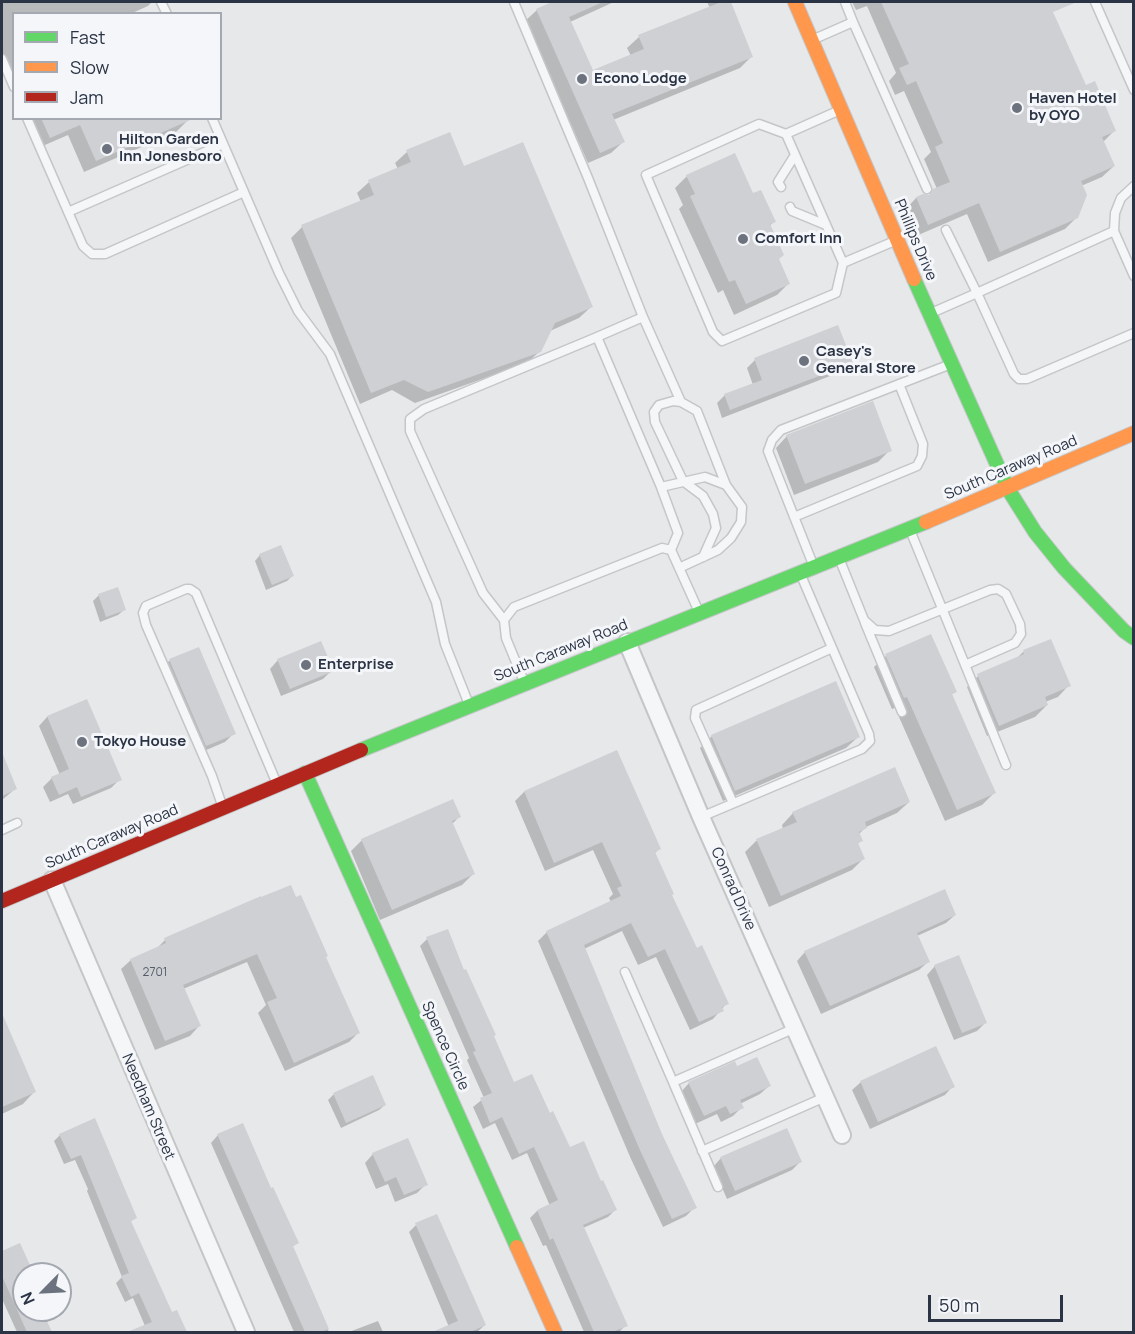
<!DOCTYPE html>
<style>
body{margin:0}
#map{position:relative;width:1135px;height:1334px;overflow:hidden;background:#e6e8ea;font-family:Manrope,sans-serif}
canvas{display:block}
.frame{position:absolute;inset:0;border:3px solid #2b3445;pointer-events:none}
.legend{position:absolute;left:12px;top:12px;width:210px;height:108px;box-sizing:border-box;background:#f4f6f9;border:2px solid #a4a8b1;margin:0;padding:8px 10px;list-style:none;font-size:18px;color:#2b3445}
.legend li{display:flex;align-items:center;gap:12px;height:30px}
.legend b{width:30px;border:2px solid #a4a8b1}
.north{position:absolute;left:12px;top:1262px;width:60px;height:60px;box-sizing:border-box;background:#f4f6f9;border:2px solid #a4a8b1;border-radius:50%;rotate:246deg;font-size:16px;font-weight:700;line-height:24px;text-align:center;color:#2b3445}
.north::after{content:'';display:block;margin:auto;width:21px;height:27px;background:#6c737f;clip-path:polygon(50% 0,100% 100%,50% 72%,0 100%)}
.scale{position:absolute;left:928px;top:1295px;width:135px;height:27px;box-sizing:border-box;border:3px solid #2b3445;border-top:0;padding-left:8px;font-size:18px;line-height:21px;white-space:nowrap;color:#2b3445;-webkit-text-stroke:4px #f4f6f9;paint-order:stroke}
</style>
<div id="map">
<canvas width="1135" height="1334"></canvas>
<div class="frame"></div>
<ul class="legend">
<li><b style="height:8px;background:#63d668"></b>Fast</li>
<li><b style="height:8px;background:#ff974d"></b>Slow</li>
<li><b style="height:8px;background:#b3261e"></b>Jam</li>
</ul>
<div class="north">N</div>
<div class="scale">50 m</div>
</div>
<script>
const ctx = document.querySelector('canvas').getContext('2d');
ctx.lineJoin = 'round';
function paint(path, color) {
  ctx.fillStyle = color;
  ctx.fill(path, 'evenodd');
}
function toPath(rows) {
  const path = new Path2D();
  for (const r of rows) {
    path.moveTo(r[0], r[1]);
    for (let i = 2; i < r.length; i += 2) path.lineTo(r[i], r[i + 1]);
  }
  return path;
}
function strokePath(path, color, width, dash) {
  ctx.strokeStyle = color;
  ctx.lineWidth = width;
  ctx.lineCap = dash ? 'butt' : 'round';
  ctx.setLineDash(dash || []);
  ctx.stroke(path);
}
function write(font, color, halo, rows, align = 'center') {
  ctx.font = font + ' Manrope,sans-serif';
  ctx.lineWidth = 6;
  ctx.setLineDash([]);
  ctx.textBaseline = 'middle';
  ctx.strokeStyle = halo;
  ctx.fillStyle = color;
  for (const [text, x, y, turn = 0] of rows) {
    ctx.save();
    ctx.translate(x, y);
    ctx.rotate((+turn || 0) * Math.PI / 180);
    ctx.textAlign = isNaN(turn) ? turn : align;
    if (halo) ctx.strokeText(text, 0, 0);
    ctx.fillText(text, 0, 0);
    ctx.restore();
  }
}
const shadow = toPath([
 [2,2,152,2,148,6,130,14,14,14,14,91,2,63],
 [555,2,614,2,570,22,592,72,631,56,627,48,639,37,710,8,707,2,729,2,751,57,740,68,613,120,623,142,611,153,588,163,525,21,537,10],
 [852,2,1047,2,1085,87,1115,130,1103,142,1114,166,1102,177,1081,186,1077,217,1065,229,988,262,967,214,916,236,905,210,916,198,923,195,928,196,937,189,924,159,931,152,904,91,895,95,889,81,896,73,867,6,856,10],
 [25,118,187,118,188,120,176,132,84,172,68,135,38,148],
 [449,134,463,168,591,307,579,318,550,331,540,351,527,363,415,403,392,390,360,404,291,238,302,227,361,202,357,193,369,182,398,169,395,163,407,152],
 [687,176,752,195,774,222,769,226,777,259,789,283,777,295,734,315,723,290,718,293,679,209,683,205,675,188],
 [755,360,852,363,843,371,722,418,717,403,725,395,753,385,747,368],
 [787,436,890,450,878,462,794,495,776,448],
 [260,555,292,576,287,581,266,590,255,561],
 [117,589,124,610,118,615,100,622,93,601,98,596],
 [198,649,234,733,225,742,197,754,161,669,169,661],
 [1023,652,1069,685,1058,697,1045,702,1047,705,1035,717,987,736,967,687,978,676,1015,660],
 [886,656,955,692,951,695,994,793,982,805,945,821,895,708,892,709,874,667],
 [278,660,332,670,323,679,281,696,270,669],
 [86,700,120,779,111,788,73,804,68,794,50,802,43,787,52,778,60,775,39,726,47,717],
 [712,736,858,737,846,748,723,801,700,748],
 [616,752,659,849,654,854,671,896,696,950,727,1003,713,1019,690,1030,656,957,638,965,622,931,584,949,661,1135,695,1207,686,1216,663,1227,631,1159,538,941,547,932,611,902,609,898,613,894,593,850,545,871,515,801,524,792],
 [2,756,15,789,2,800],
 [909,802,897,813,866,827,858,835,861,840,857,845,863,859,852,870,769,907,745,852,756,841,783,829,782,825,793,813],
 [459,817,452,824,473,874,462,885,380,920,351,851,362,840],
 [955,915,946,923,917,936,928,962,919,970,821,1014,797,961,805,952],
 [427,939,493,1037,513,1084,549,1115,569,1149,600,1183,615,1210,608,1217,583,1228,626,1325,619,1332,584,1332,546,1245,543,1246,530,1218,537,1211,550,1206,527,1153,512,1160,495,1123,483,1129,473,1107,484,1098,467,1060,469,1058,420,946],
 [165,940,324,958,358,1033,349,1042,285,1071,258,1013,266,1005,247,962,183,989,199,1026,190,1036,155,1050,121,969,131,960,156,949],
 [935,966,986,1022,977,1031,954,1040,927,975],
 [2,1017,34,1092,23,1104,2,1114],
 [736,1068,769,1086,760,1094,740,1104,742,1107,733,1116,721,1122,717,1114,695,1124,681,1092,689,1083],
 [372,1077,385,1105,379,1110,341,1128,328,1100,333,1095],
 [861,1082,953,1086,945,1095,870,1129,852,1090],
 [95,1120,135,1218,130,1222,172,1314,176,1312,186,1332,136,1332,145,1326,133,1298,125,1302,116,1283,122,1277,87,1191,88,1189,75,1160,64,1164,54,1141,60,1135],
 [218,1135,270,1190,297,1243,292,1247,329,1332,294,1332,211,1143],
 [373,1154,426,1184,417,1193,395,1202,388,1184,376,1189,365,1163],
 [721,1158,800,1162,792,1170,727,1199,713,1167],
 [416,1225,485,1325,477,1332,444,1332,449,1327,409,1232],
 [19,1245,32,1274,24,1274,24,1310,40,1310,50,1332,17,1332,2,1299,2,1253],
 [378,1321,383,1332,349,1332]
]);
const building = toPath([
 [552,2,603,2,569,17,593,70,644,49,638,35,721,2,731,2,753,57,612,114,625,142,600,153,536,9],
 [881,2,1077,2,1053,12,1086,85,1095,81,1116,131,1102,137,1115,166,1081,181,1087,195,1078,218,1000,252,979,203,928,225,916,197,923,194,929,195,933,189,950,182,935,147,943,143,916,81,907,85,899,68,909,64],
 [41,118,195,118,96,161,80,125,50,138],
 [450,132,464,166,523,142,593,307,555,323,541,352,428,392,404,380,371,393,301,225,374,195,368,180,411,162,406,150],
 [735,153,753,193,761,190,776,222,770,224,784,255,779,259,790,284,746,304,735,280,729,282,690,196,695,194,686,175],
 [838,325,853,363,730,410,724,394,762,380,754,358],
 [873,401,892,451,805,484,786,435],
 [281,545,294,576,272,585,259,554],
 [118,587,126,610,106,617,98,594],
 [931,634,957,692,952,694,996,793,957,810,907,697,904,698,885,654],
 [1051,639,1071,686,1045,697,1048,705,999,726,977,674,1024,654,1023,650],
 [321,641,334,671,290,689,277,659],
 [199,647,236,734,206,746,169,659],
 [836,681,860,737,735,791,711,735],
 [87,699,122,780,81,797,77,787,59,795,51,777,69,769,47,716],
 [617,750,661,849,655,852,674,894,672,895,697,948,702,945,729,1004,722,1007,724,1011,699,1022,665,949,648,957,631,923,584,945,662,1134,697,1208,672,1219,640,1150,546,931,621,896,617,888,622,886,602,842,554,863,524,791],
 [2,752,17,789,2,796],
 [895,767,910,802,865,822,867,828,859,832,863,841,858,843,865,859,781,896,756,839,797,822,792,812],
 [453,799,461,817,452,821,475,874,392,910,361,839],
 [291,885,296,897,301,895,328,956,326,957,360,1033,294,1063,267,1002,277,998,257,954,183,985,201,1026,165,1041,130,959,166,943,164,938,261,896,261,897],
 [945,889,956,915,917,933,930,962,830,1006,804,951],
 [448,929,464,970,466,969,496,1035,494,1036,514,1082,532,1074,550,1113,553,1111,570,1147,584,1141,601,1181,603,1180,617,1210,583,1225,628,1326,612,1332,594,1332,553,1238,550,1240,537,1210,558,1200,534,1147,519,1154,502,1117,490,1123,480,1098,492,1093,473,1052,476,1051,426,937],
 [959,955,987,1023,962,1033,934,965],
 [2,1013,36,1092,2,1107],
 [936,1046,955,1087,878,1122,860,1081],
 [757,1057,771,1086,740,1100,744,1108,730,1114,726,1106,704,1116,688,1082,735,1061,737,1066],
 [373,1075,386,1105,346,1123,333,1093],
 [95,1118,137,1218,131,1221,172,1312,177,1310,187,1332,127,1332,152,1322,139,1293,131,1297,121,1276,129,1273,81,1155,71,1159,59,1134],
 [243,1123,271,1188,273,1187,299,1243,293,1246,329,1329,320,1332,305,1332,217,1134],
 [787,1128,802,1162,735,1191,720,1157],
 [408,1138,428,1185,404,1195,396,1177,385,1182,372,1153],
 [437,1214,486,1325,470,1332,432,1332,458,1321,415,1223],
 [20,1243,34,1274,24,1274,24,1310,42,1310,52,1332,27,1332,2,1276,2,1251]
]);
const lane = toPath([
 [161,2,167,14],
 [514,2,588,178,643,317,597,337],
 [1095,2,1134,90],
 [853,22,927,189],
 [812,40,853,22,845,2],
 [2,59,14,87],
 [840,110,786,134,843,263,897,240],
 [27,118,83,246,92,254,105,254,244,192],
 [212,118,279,273,298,311,330,354,436,602,445,644,470,707],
 [786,134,759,124,646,175,713,332,722,341,836,293,843,263],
 [1134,186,1121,198,1115,213,1114,231,1134,276],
 [781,187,778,182,795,155],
 [790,207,792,211,826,225],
 [68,212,223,144],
 [1114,231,977,293,1014,374,1019,379,1027,379,1134,333],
 [929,314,977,293,946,230],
 [643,317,681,402],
 [661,487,705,477,726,485,742,507,741,522,731,538,718,550,679,568],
 [794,517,917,466,922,456,923,444,899,384],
 [910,530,1006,765],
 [703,557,716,528,713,514,703,496,683,481,655,422,654,412,659,405,673,401,681,402,697,411,726,485],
 [839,558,864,620,875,630,889,631,990,590,998,589,1006,594,1020,624,1021,634,1015,643,965,665],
 [814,567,768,451,772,440,781,430,951,364],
 [504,620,483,593,410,431,410,419,424,409,597,337,661,487,678,533,671,550],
 [865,623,902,712],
 [525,684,506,638,504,620,514,607,662,548,671,550,699,612],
 [733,803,695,718,696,710,832,648],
 [223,808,212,776,146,625,143,613,146,606,186,589,190,589,196,593,277,784],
 [701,817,862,749,870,741,869,734,800,573],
 [2,830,17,823],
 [625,972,673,1082,795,1028],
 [673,1082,718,1187],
 [702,1151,825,1097]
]);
const street = toPath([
 [627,642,701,817,842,1135],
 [52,880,246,1332]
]);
const fast = toPath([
 [914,279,1008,489,1035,532,1064,568,1124,631,1134,638],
 [361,750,926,522],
 [305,773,517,1247]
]);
const slow = toPath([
 [795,2,914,279],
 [926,522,1134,433],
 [517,1247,555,1332]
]);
const jam = toPath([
 [2,901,361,750]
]);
const markers = [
 [582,79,6,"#6c737f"],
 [1017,108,6,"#6c737f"],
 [107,149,6,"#6c737f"],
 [743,239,6,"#6c737f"],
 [804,361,6,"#6c737f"],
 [306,665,6,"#6c737f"],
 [82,742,6,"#6c737f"]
];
const numberNames = [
 ["2701",155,973]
];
const poiNames = [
 ["Econo Lodge",594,79],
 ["Haven Hotel",1029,99],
 ["by OYO",1029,116],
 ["Hilton Garden",119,140],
 ["Inn Jonesboro",119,157],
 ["Comfort Inn",755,239],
 ["Casey's",816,352],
 ["General Store",816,369],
 ["Enterprise",318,665],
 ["Tokyo House",94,742]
];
const streetNames = [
 ["Phillips Drive",915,240,67],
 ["South Caraway Road",1011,468,-23],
 ["South Caraway Road",561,651,-22],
 ["South Caraway Road",112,837,-23],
 ["Conrad Drive",733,889,66],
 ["Spence Circle",445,1046,66],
 ["Needham Street",148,1107,67]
];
paint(shadow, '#0003');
paint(building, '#ced0d3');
strokePath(lane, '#c4c6c8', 11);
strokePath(street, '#c4c6c8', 20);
strokePath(fast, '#c4c6c8', 16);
strokePath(slow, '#c4c6c8', 16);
strokePath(jam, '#c4c6c8', 16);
strokePath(lane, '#f5f6f7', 8);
strokePath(street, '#f5f6f7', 16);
strokePath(fast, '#63d668', 14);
strokePath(slow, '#ff974d', 14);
strokePath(jam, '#b3261e', 14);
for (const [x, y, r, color] of markers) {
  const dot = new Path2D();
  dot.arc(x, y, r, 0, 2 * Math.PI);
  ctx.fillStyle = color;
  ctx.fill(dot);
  strokePath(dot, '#f4f6f9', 2);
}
write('12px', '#545c69', null, numberNames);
write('bold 15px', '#2b3445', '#f4f6f9', poiNames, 'left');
write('15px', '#2b3445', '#f4f6f9', streetNames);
</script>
